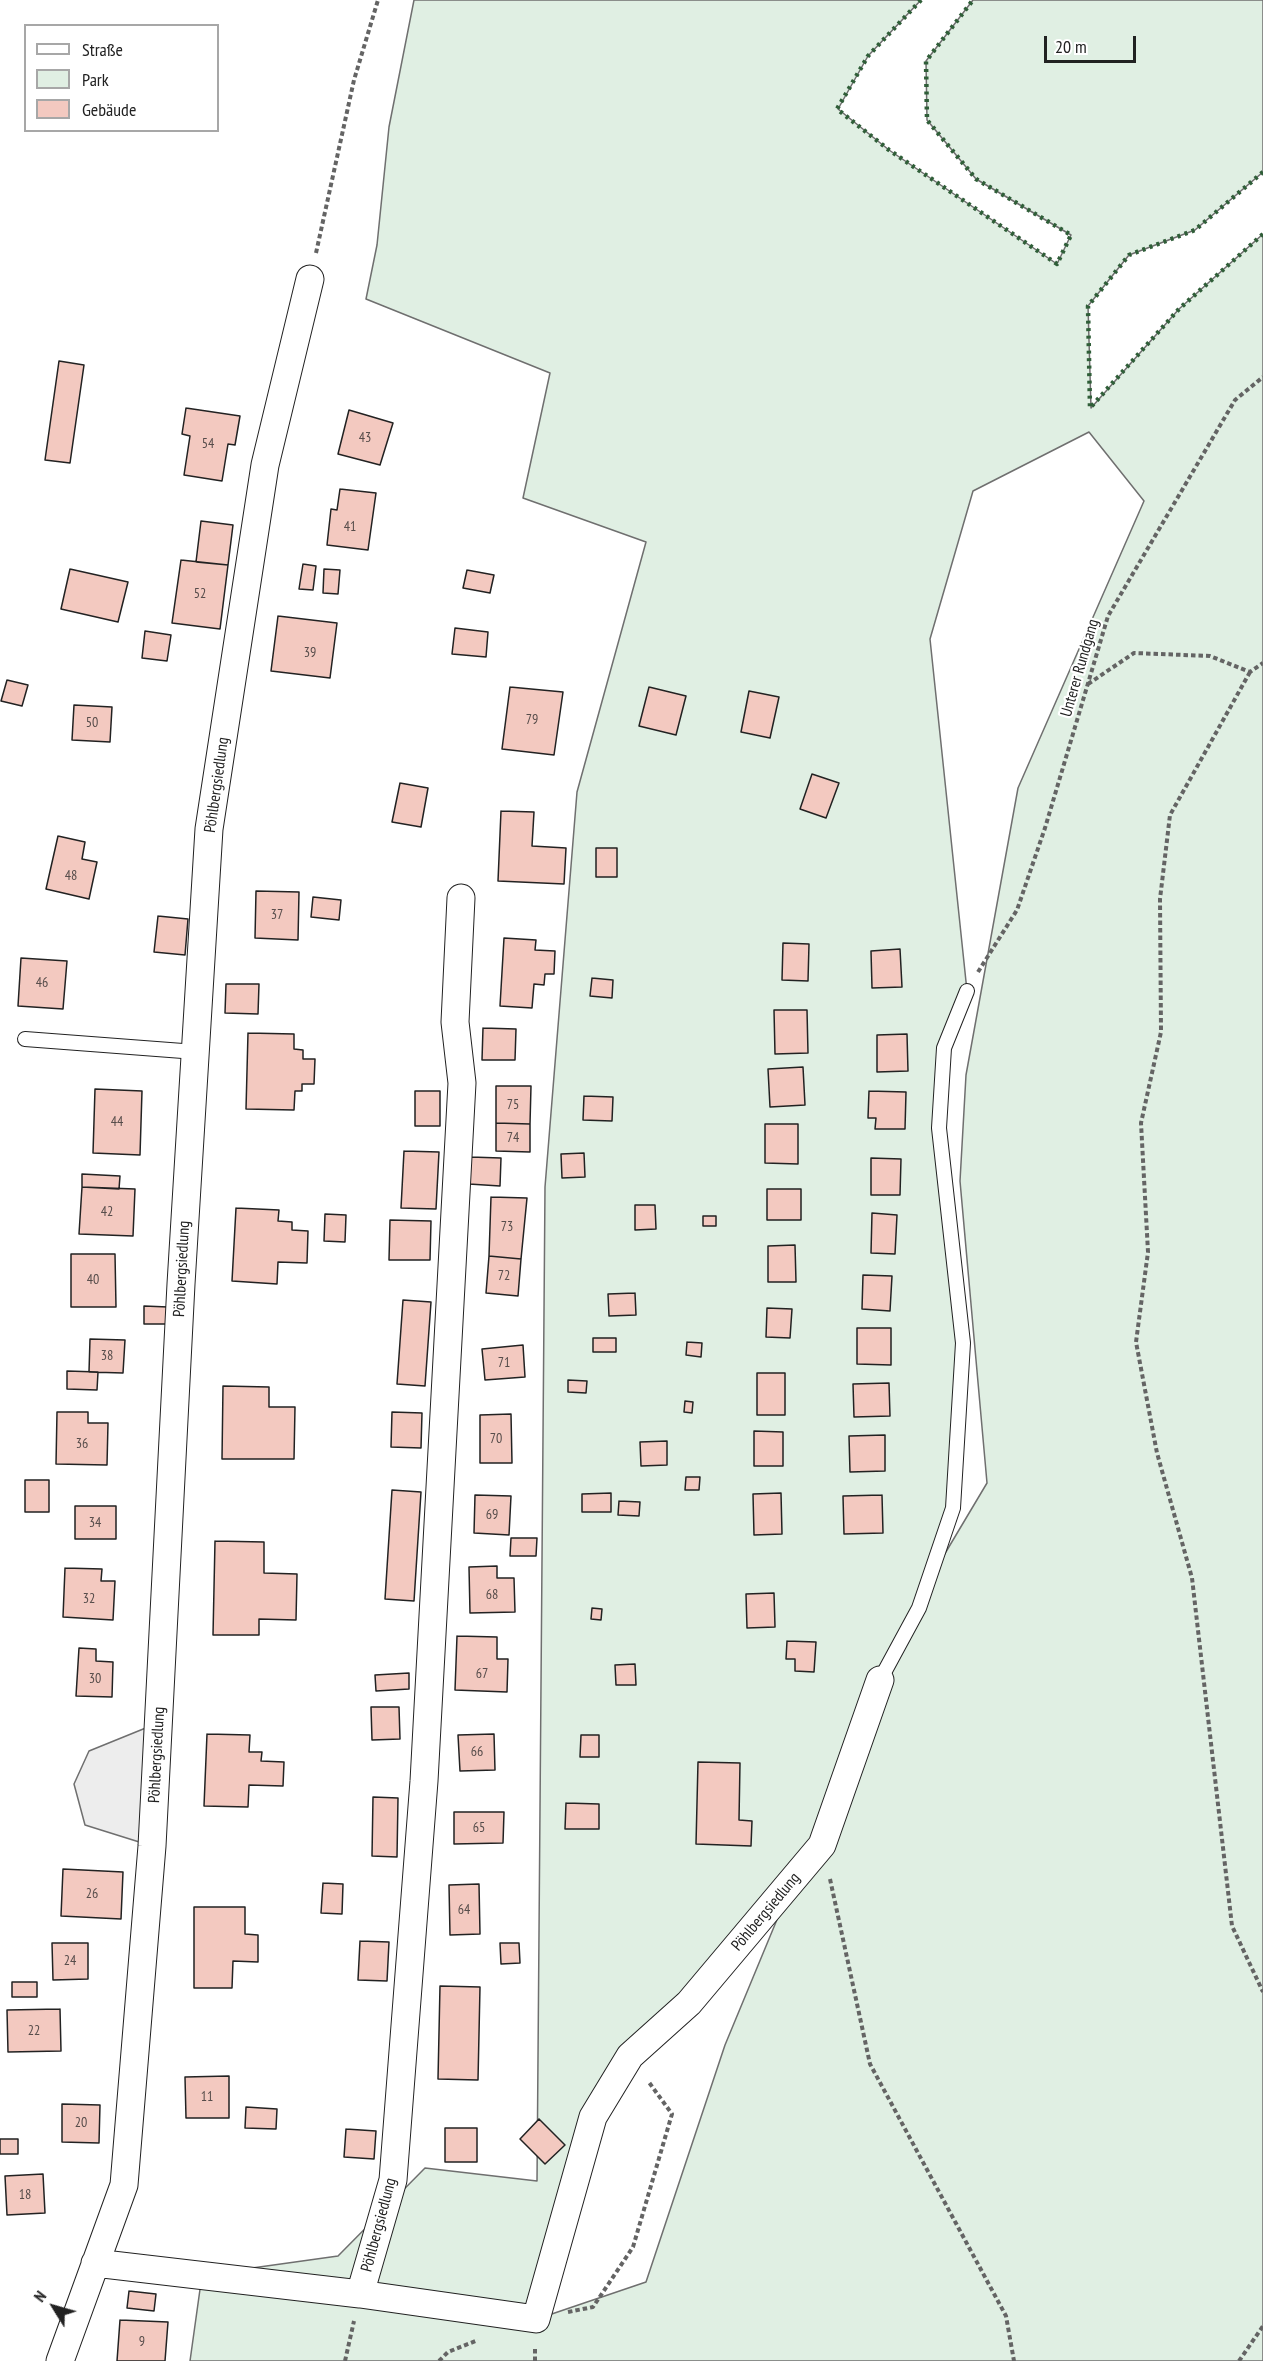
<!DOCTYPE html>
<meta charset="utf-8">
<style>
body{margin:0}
#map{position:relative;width:1263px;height:2361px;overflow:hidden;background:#fff;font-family:"PT Sans Narrow",sans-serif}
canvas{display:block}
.legend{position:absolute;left:24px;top:24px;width:195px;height:108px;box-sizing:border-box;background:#fff;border:2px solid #a7a7a7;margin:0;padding:8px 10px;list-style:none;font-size:18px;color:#222}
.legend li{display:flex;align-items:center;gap:12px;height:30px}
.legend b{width:30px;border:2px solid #a7a7a7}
.north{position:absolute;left:24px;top:2277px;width:60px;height:60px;-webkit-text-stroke:4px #fff;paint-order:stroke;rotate:307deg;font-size:16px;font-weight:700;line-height:24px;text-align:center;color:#222}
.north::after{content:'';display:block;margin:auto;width:21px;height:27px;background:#222;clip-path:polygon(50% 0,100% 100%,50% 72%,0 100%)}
.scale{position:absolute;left:1044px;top:36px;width:92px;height:27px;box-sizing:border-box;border:3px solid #222;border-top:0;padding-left:8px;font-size:18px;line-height:21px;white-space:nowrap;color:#222;-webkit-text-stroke:4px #fff;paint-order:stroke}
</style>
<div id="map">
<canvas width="1263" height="2361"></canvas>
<ul class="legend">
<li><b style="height:8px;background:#fff"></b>Straße</li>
<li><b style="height:16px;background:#e0efe3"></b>Park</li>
<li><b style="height:16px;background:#f3c9c0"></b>Gebäude</li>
</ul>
<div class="north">N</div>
<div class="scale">20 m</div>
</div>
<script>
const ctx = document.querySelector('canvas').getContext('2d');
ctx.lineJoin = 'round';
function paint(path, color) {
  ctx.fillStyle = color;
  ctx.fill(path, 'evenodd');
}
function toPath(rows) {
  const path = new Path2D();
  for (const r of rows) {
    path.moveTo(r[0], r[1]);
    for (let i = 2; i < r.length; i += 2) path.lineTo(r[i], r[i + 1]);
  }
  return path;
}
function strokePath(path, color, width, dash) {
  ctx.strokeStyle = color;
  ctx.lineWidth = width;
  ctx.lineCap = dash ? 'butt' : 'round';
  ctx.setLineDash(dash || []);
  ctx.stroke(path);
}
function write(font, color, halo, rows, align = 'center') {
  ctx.font = font + ' "PT Sans Narrow",sans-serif';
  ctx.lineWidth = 4.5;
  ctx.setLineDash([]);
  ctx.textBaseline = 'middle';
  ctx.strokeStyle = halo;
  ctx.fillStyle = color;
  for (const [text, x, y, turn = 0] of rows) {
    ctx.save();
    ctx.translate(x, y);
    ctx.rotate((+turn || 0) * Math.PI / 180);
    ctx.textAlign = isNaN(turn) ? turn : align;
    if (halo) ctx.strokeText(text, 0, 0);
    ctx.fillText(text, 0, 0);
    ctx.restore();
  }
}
const green = toPath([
 [414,0,921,0,868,56,838,109,889,150,1057,264,1071,235,976,179,927,120,926,61,973,0,1263,0,1263,172,1195,230,1129,255,1088,306,1091,408,1179,309,1263,234,1263,2361,190,2361,202,2275,338,2256,425,2168,537,2181,545,1187,577,792,646,542,523,498,550,373,366,299,377,245,389,127,414,0],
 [1089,432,1144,501,1018,788,966,1075,960,1181,987,1483,928,1582,953,1508,963,1343,939,1128,944,1048,967,991,930,639,973,491,1089,432],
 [793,1881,725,2045,646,2282,537,2319,593,2117,793,1881]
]);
const parking = toPath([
 [158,1723,152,1846,85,1825,74,1784,89,1751,158,1723]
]);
const building = toPath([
 [59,361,84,365,70,463,45,460,59,361],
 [186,408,240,416,235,445,228,444,222,481,184,475,190,436,182,434,186,408],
 [349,410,393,423,380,465,338,454,349,410],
 [340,489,376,493,368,550,327,545,331,509,337,510,340,489],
 [201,521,233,525,228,565,196,562,201,521],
 [181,560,228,565,220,629,172,623,181,560],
 [303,564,316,566,313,590,299,589,303,564],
 [70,569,128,582,118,622,61,609,70,569],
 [324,569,340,570,338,594,323,593,324,569],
 [467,570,494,575,490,593,463,588,467,570],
 [278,616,337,623,330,678,271,671,278,616],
 [455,628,488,632,486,657,452,654,455,628],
 [145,631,171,635,167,661,142,658,145,631],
 [7,680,28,685,22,706,1,701,7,680],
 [510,687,563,692,554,755,502,749,510,687],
 [649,687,686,696,676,735,639,726,649,687],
 [749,691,779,697,770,738,741,732,749,691],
 [74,705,112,707,110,742,72,740,74,705],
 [812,774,839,783,826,818,800,809,812,774],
 [400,783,428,788,421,827,392,822,400,783],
 [501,811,534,812,532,846,566,848,564,884,498,881,501,811],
 [58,836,85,842,82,859,97,862,89,899,46,889,58,836],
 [596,848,617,848,617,877,596,877,596,848],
 [256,891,299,892,298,940,255,938,256,891],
 [313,897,341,900,339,920,311,917,313,897],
 [158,916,188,919,185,955,154,952,158,916],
 [504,938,536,940,535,950,555,951,554,974,545,974,544,985,534,984,532,1008,500,1006,504,938],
 [783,943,809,944,808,981,782,980,783,943],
 [900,949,902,987,872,988,871,951,900,949],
 [21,958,67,961,63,1009,18,1006,21,958],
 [592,978,613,980,612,998,590,996,592,978],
 [226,984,259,984,258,1014,225,1013,226,984],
 [774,1010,807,1010,808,1053,775,1054,774,1010],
 [483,1028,516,1029,515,1060,482,1060,483,1028],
 [248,1033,294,1034,294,1049,303,1050,303,1059,315,1059,314,1084,302,1084,302,1091,295,1091,294,1110,246,1109,248,1033],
 [907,1034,908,1071,877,1072,877,1035,907,1034],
 [803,1067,805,1105,770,1107,768,1069,803,1067],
 [496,1086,531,1086,530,1124,496,1123,496,1086],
 [95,1089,142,1091,140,1155,93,1153,95,1089],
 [415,1091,440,1091,440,1126,415,1126,415,1091],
 [869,1091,906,1092,905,1129,875,1129,876,1118,868,1118,869,1091],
 [584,1096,613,1097,612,1121,583,1120,584,1096],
 [496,1123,530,1124,530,1152,496,1151,496,1123],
 [765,1124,798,1124,798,1164,765,1163,765,1124],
 [404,1151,439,1152,436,1209,401,1208,404,1151],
 [584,1153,585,1177,562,1178,561,1154,584,1153],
 [470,1157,501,1158,500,1186,469,1184,470,1157],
 [871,1158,901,1159,900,1195,871,1195,871,1158],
 [82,1174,120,1176,119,1189,82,1187,82,1174],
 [82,1187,135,1189,133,1236,79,1234,82,1187],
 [767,1189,801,1189,801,1220,767,1220,767,1189],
 [491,1197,527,1198,521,1259,489,1256,491,1197],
 [635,1205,655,1205,656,1229,635,1230,635,1205],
 [236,1208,279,1210,278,1221,292,1222,292,1230,308,1231,307,1263,278,1262,277,1284,232,1281,236,1208],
 [872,1213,897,1215,895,1254,871,1253,872,1213],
 [325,1214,346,1215,345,1242,324,1241,325,1214],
 [703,1216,716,1216,716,1226,703,1226,703,1216],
 [390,1220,431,1221,430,1260,389,1260,390,1220],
 [795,1245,796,1282,768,1282,768,1246,795,1245],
 [71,1254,115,1254,116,1307,71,1307,71,1254],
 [489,1256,521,1259,518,1296,486,1293,489,1256],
 [863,1275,892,1276,890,1311,862,1309,863,1275],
 [635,1293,636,1315,609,1316,608,1294,635,1293],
 [403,1300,431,1302,425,1386,397,1384,403,1300],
 [144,1306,168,1307,167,1324,144,1324,144,1306],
 [767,1308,792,1309,790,1338,766,1337,767,1308],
 [857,1328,891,1328,891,1365,857,1364,857,1328],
 [593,1338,616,1338,616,1352,593,1352,593,1338],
 [90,1339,125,1340,123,1373,89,1372,90,1339],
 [687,1342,702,1343,701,1357,686,1355,687,1342],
 [523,1345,525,1377,485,1380,482,1349,523,1345],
 [67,1371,98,1372,97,1390,67,1389,67,1371],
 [757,1373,785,1373,785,1415,757,1415,757,1373],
 [568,1380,587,1381,586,1393,568,1392,568,1380],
 [889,1383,890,1416,854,1417,853,1384,889,1383],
 [223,1386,269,1387,269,1407,295,1407,294,1459,222,1459,223,1386],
 [685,1401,693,1402,692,1413,684,1412,685,1401],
 [57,1412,88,1412,88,1423,108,1423,107,1465,56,1464,57,1412],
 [392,1412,422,1413,421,1448,391,1447,392,1412],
 [511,1414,512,1463,480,1463,480,1415,511,1414],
 [754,1431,783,1432,783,1466,754,1466,754,1431],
 [885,1435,885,1471,850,1472,849,1436,885,1435],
 [667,1441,667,1465,641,1466,640,1442,667,1441],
 [686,1477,700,1477,699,1490,685,1490,686,1477],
 [25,1480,49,1480,49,1512,25,1512,25,1480],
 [392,1490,421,1492,414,1601,385,1599,392,1490],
 [611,1493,611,1512,582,1512,582,1494,611,1493],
 [781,1493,782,1534,754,1535,753,1494,781,1493],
 [475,1495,511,1496,509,1535,474,1533,475,1495],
 [882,1495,883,1533,844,1534,843,1496,882,1495],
 [619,1501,640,1502,639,1516,618,1515,619,1501],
 [75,1506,116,1506,116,1539,75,1539,75,1506],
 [511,1538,537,1538,536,1556,510,1556,511,1538],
 [215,1541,264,1542,264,1573,297,1574,296,1620,259,1619,259,1635,213,1635,215,1541],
 [497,1566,497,1578,514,1578,515,1612,470,1613,469,1567,497,1566],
 [65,1568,102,1569,101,1581,115,1581,113,1620,63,1617,65,1568],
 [774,1593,775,1627,747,1628,746,1594,774,1593],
 [592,1608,602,1609,601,1620,591,1619,592,1608],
 [457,1636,497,1637,497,1659,508,1659,507,1692,455,1690,457,1636],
 [787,1641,816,1642,814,1672,795,1671,795,1659,786,1659,787,1641],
 [79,1648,96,1649,96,1661,113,1662,112,1697,76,1696,79,1648],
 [635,1664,636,1685,616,1685,615,1665,635,1664],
 [409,1673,409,1689,376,1691,375,1675,409,1673],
 [371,1707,399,1707,400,1739,372,1740,371,1707],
 [207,1734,250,1735,249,1752,262,1752,261,1761,284,1762,283,1786,249,1785,248,1807,204,1806,207,1734],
 [494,1734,495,1770,460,1771,458,1735,494,1734],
 [581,1735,599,1735,599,1757,580,1757,581,1735],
 [698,1762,740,1763,739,1820,752,1821,751,1846,696,1844,698,1762],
 [373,1797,398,1798,397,1857,372,1856,373,1797],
 [566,1803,599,1804,599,1829,565,1829,566,1803],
 [454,1812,504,1812,503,1843,454,1844,454,1812],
 [63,1869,123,1872,121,1919,61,1916,63,1869],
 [323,1883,343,1884,342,1914,321,1913,323,1883],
 [479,1884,480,1934,450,1935,449,1885,479,1884],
 [194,1907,245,1907,245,1934,258,1935,258,1962,233,1961,232,1988,194,1988,194,1907],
 [360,1941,389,1942,387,1981,358,1980,360,1941],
 [52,1943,88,1943,88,1979,53,1980,52,1943],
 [500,1943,519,1943,520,1963,501,1964,500,1943],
 [12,1982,37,1982,37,1997,12,1997,12,1982],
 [440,1986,480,1987,478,2080,438,2079,440,1986],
 [60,2009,61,2051,8,2052,7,2010,60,2009],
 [229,2076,229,2118,186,2118,185,2077,229,2076],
 [62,2104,100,2105,99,2143,62,2142,62,2104],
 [246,2107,277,2109,276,2129,245,2128,246,2107],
 [539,2119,565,2145,545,2164,520,2139,539,2119],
 [445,2128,477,2128,477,2162,445,2162,445,2128],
 [346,2129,376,2131,374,2159,344,2157,346,2129],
 [0,2139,18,2139,18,2154,0,2154,0,2139],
 [43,2174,45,2213,7,2215,5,2176,43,2174],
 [129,2291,156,2294,154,2311,127,2308,129,2291],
 [120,2320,168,2322,165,2361,117,2361,120,2320]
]);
const path = toPath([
 [316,253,354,80,378,0],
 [1250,672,1170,815,1160,899,1161,1032,1141,1123,1148,1252,1136,1342,1157,1453,1192,1578,1232,1926,1263,1992],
 [1088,684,1134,653,1210,656,1250,672,1263,663],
 [978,972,1017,910,1045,828,1108,616,1235,400,1263,377],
 [830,1879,870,2064,1006,2316,1014,2361],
 [568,2312,593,2307,633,2247,672,2114,648,2081],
 [345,2361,354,2321],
 [439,2361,448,2352,478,2340],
 [535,2361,535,2347],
 [1239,2361,1263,2326]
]);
const service = toPath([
 [25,1039,196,1052],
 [880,1680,919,1608,953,1508,963,1343,939,1128,944,1048,967,991]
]);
const minor = toPath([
 [95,2263,360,2294,536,2319,593,2117,630,2056,689,2003,822,1845,880,1680],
 [360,2294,393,2180,424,1781,462,1083,455,1022,461,898],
 [60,2361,124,2185,152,1846,181,1284,209,829,265,465,310,279]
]);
const hedge = toPath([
 [921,0,868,56,837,109,889,150,1057,264,1071,235,976,179,927,120,926,61,973,0],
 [1263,172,1195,230,1129,255,1088,306,1090,408,1179,309,1263,234]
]);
const numberNames = [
 ["43",365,438],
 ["54",208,444],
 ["41",350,527],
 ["52",200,594],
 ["39",310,653],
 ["79",532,720],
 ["50",92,723],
 ["48",71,876],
 ["37",277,915],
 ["46",42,983],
 ["75",513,1105],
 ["44",117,1122],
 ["74",513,1138],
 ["42",107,1212],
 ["73",507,1227],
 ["72",504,1276],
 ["40",93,1280],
 ["38",107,1356],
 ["71",504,1363],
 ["70",496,1439],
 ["36",82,1444],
 ["69",492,1515],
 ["34",95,1523],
 ["68",492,1595],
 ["32",89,1599],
 ["67",482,1674],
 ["30",95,1679],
 ["66",477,1752],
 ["65",479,1828],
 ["26",92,1894],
 ["64",464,1910],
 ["24",70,1961],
 ["22",34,2031],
 ["11",207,2097],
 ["20",81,2123],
 ["18",25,2195],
 ["9",142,2342]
];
const streetNames = [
 ["Unterer Rundgang",1080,668,-74],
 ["Pöhlbergsiedlung",217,785,-82],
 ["Pöhlbergsiedlung",182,1269,-87],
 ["Pöhlbergsiedlung",157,1755,-87],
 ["Pöhlbergsiedlung",766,1912,-50],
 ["Pöhlbergsiedlung",379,2225,-75]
];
paint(green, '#e0efe3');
strokePath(green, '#6f6f6f', 1.5);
paint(parking, '#ededed');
strokePath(parking, '#6f6f6f', 1.5);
paint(building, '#f3c9c0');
strokePath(building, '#222', 1.5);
strokePath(service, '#222', 16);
strokePath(minor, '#222', 29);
strokePath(path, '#646464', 4, [4.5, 3]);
strokePath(service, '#fff', 14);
strokePath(minor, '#fff', 27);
strokePath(hedge, '#2f5e38', 4.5, [3, 4.5]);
write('14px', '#564c4a', null, numberNames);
write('16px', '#222', '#fff', streetNames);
</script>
